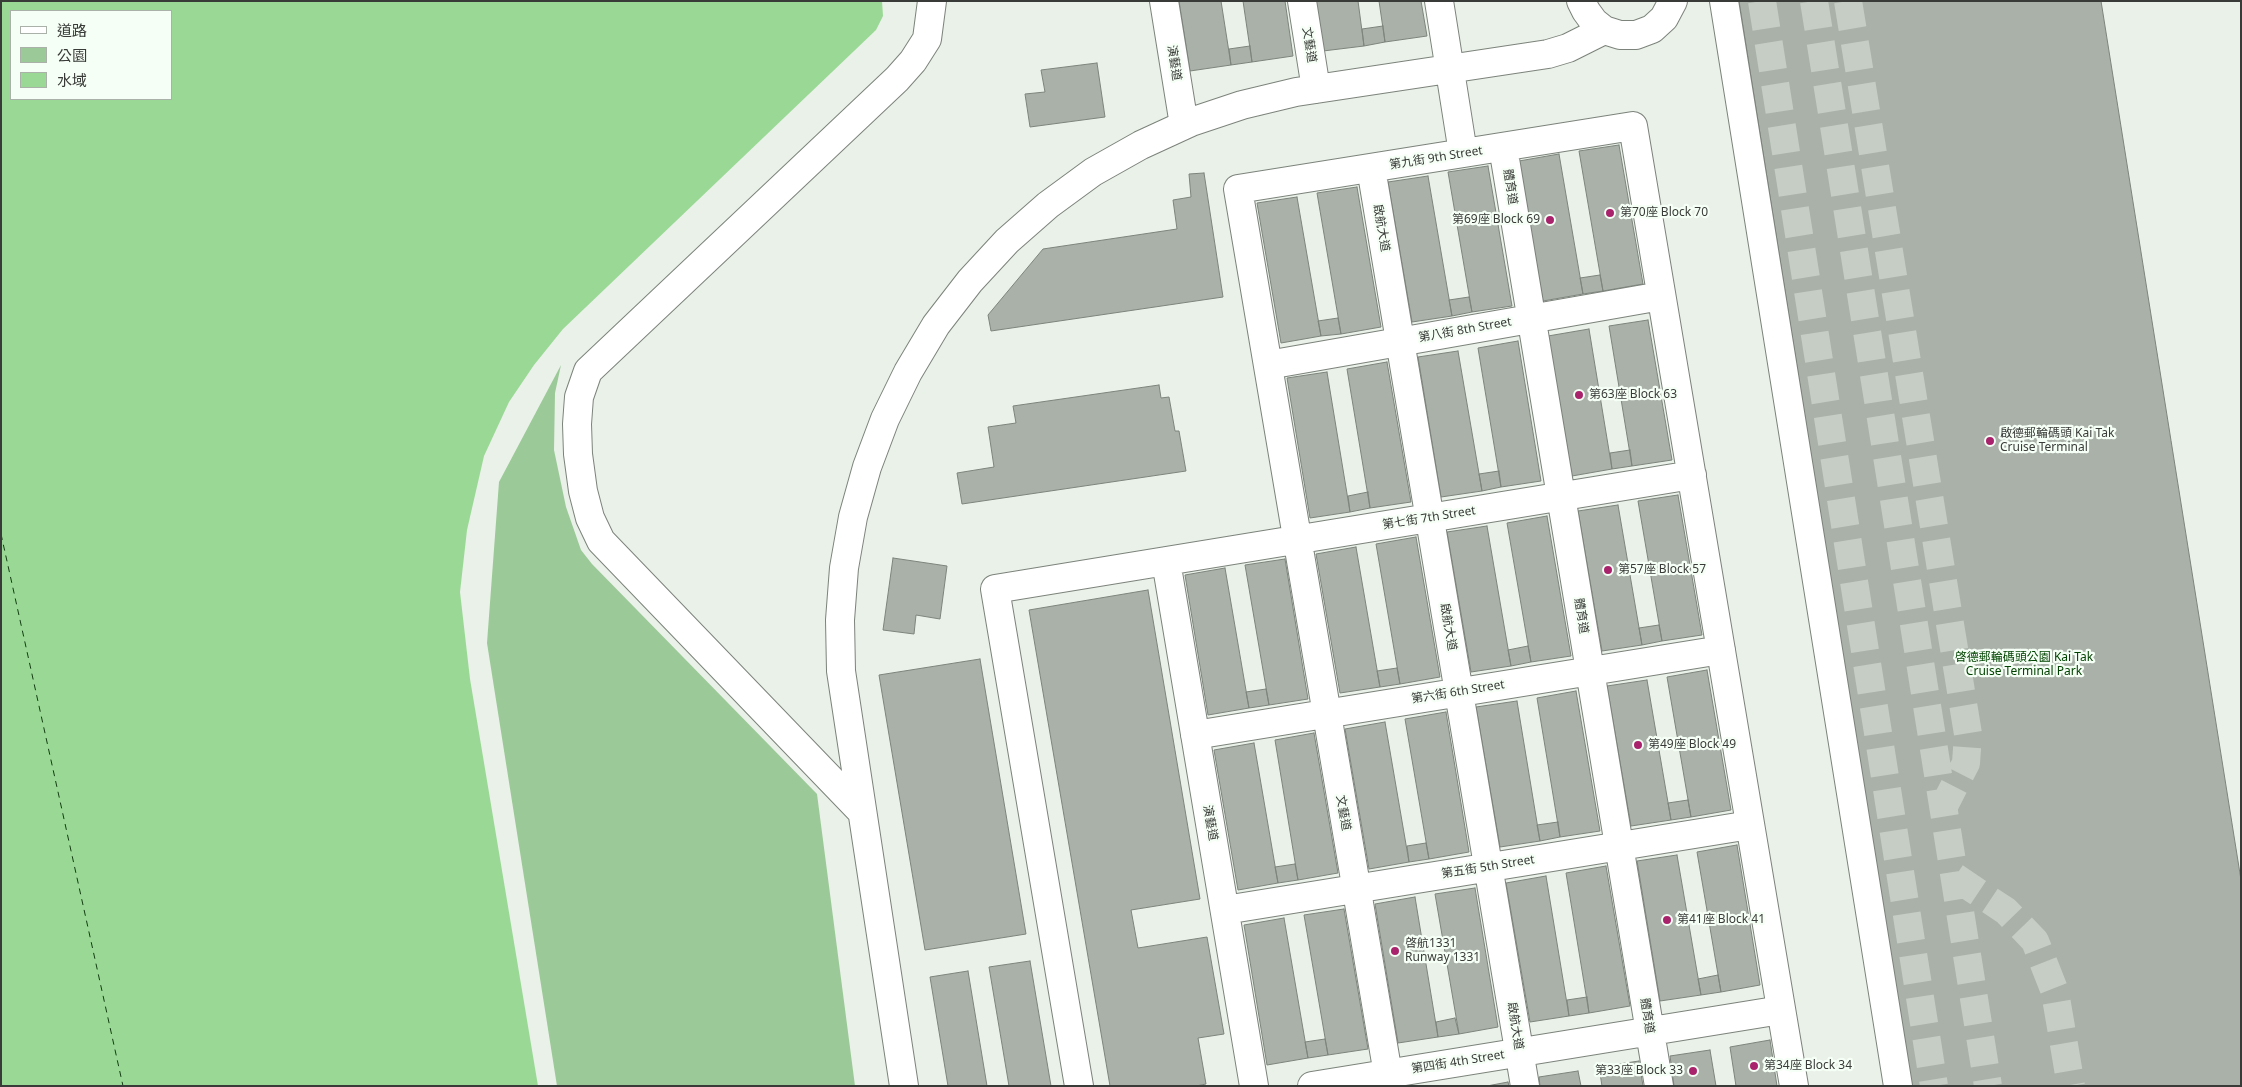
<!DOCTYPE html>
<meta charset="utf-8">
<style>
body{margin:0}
#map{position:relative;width:2242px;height:1087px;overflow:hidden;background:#e9f1e8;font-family:"Noto Sans","Noto Sans TC",sans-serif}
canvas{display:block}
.frame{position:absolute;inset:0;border:2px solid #383b38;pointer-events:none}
.legend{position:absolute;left:10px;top:10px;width:162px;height:90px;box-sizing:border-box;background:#f6fff5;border:1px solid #aab1a9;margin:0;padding:6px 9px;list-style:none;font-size:15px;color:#383b38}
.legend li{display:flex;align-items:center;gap:10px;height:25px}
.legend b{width:25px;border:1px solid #aab1a9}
</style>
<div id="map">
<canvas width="2242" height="1087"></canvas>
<div class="frame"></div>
<ul class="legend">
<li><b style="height:6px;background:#fff"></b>道路</li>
<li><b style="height:14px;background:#9cc998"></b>公園</li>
<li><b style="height:14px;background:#9ad995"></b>水域</li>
</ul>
</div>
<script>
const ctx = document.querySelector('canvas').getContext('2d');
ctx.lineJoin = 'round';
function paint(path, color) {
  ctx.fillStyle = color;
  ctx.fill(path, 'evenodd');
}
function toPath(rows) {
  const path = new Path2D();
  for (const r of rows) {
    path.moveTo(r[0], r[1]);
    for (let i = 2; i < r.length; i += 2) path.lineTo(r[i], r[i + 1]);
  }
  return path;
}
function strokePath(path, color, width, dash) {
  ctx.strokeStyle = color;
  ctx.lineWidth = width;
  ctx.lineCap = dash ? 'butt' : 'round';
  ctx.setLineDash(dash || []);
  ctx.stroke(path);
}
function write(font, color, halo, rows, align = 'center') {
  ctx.font = font + ' "Noto Sans","Noto Sans TC",sans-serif';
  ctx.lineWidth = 4.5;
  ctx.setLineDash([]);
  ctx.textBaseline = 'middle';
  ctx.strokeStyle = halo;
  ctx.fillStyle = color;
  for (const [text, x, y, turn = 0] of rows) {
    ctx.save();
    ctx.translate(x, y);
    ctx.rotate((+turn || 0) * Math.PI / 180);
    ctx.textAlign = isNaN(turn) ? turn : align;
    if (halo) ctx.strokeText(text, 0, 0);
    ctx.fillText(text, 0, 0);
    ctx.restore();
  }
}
const green = toPath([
 [561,365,555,393,554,450,566,507,581,550,592,564,817,794,855,1086,557,1086,487,643,499,482]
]);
const water = toPath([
 [1,1,882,1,883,16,876,30,563,329,534,365,509,402,484,456,467,530,460,592,470,679,538,1086,1,1086],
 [11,11,171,11,171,99,11,99]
]);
const ferry = toPath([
 [1,534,123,1086]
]);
const building = toPath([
 [1179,1,1221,1,1231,65,1190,71,1179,1],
 [1243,1,1285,1,1293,56,1252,62,1243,1],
 [1316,1,1358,1,1364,46,1323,51,1316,1],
 [1379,1,1421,1,1427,36,1385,42,1379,1],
 [1739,1,2101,1,2241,880,2241,1086,1911,1086,1739,1],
 [1383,26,1385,42,1364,46,1362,29,1383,26],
 [1250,46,1252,62,1231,65,1229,49,1250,46],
 [1097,63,1105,117,1030,127,1025,94,1045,92,1041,70,1097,63],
 [1619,145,1643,284,1603,291,1579,151,1619,145],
 [1559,154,1583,294,1543,301,1519,161,1559,154],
 [1488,166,1512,306,1472,312,1448,172,1488,166],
 [1204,173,1223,297,991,331,988,315,1043,249,1177,229,1173,200,1191,197,1189,174,1204,173],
 [1428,176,1452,316,1412,322,1388,182,1428,176],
 [1357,187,1381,327,1341,334,1317,193,1357,187],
 [1297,197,1321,336,1281,343,1257,203,1297,197],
 [1600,275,1603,291,1583,294,1580,278,1600,275],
 [1469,297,1472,312,1452,316,1449,300,1469,297],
 [1338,318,1341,334,1321,336,1318,321,1338,318],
 [1648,320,1672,460,1632,466,1609,326,1648,320],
 [1589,329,1612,469,1572,476,1548,336,1589,329],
 [1518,341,1541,481,1501,487,1478,348,1518,341],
 [1458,351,1482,491,1441,497,1418,357,1458,351],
 [1387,362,1411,502,1370,508,1347,369,1387,362],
 [1327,372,1350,512,1310,518,1287,378,1327,372],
 [1159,385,1161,398,1169,397,1175,431,1179,431,1186,471,962,504,957,473,994,467,988,427,1016,423,1013,406,1159,385],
 [1630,450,1632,466,1612,469,1610,453,1630,450],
 [1499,471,1501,487,1482,491,1479,474,1499,471],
 [1368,492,1370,508,1350,512,1348,496,1368,492],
 [1678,495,1702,635,1662,641,1638,501,1678,495],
 [1618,505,1642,645,1602,651,1578,511,1618,505],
 [1547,516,1571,656,1531,662,1507,523,1547,516],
 [1487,526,1511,666,1471,672,1447,532,1487,526],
 [1416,537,1440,677,1400,684,1376,544,1416,537],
 [1356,547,1380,687,1340,693,1316,554,1356,547],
 [893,558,947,566,940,619,916,615,914,634,883,630,893,558],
 [1285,559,1308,699,1269,705,1245,565,1285,559],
 [1225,568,1249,708,1208,715,1185,575,1225,568],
 [1148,590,1200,899,1131,910,1138,948,1207,937,1224,1034,1198,1038,1206,1084,1196,1086,1110,1086,1029,610,1148,590],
 [1659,625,1662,641,1642,645,1639,628,1659,625],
 [1528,646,1531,662,1511,666,1508,650,1528,646],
 [980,659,1026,934,925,950,879,675,980,659],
 [1397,668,1400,684,1380,687,1377,671,1397,668],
 [1707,670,1731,810,1691,817,1667,677,1707,670],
 [1647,680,1671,820,1631,826,1607,686,1647,680],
 [1266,689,1269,705,1249,708,1246,692,1266,689],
 [1576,691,1600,831,1560,837,1537,698,1576,691],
 [1517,701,1540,841,1500,847,1476,707,1517,701],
 [1446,712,1469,852,1429,859,1405,719,1446,712],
 [1385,722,1409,862,1369,869,1345,729,1385,722],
 [1314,733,1338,873,1298,880,1275,740,1314,733],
 [1254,743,1278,883,1238,890,1214,750,1254,743],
 [1688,800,1691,817,1671,820,1668,803,1688,800],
 [1558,822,1560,837,1540,841,1537,825,1558,822],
 [1426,843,1429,859,1409,862,1407,846,1426,843],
 [1737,845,1760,985,1721,992,1697,852,1737,845],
 [1677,855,1701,995,1660,1001,1637,861,1677,855],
 [1295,864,1298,880,1278,883,1275,867,1295,864],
 [1606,866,1630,1006,1589,1013,1566,873,1606,866],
 [1546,876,1569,1016,1530,1022,1506,883,1546,876],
 [1475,888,1498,1027,1459,1034,1435,894,1475,888],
 [1415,897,1438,1037,1398,1043,1375,904,1415,897],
 [1344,909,1368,1049,1328,1055,1304,915,1344,909],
 [1284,918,1308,1058,1267,1065,1244,925,1284,918],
 [1030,961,1051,1086,1009,1086,989,967,1030,961],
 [968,971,987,1086,948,1086,930,977,968,971],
 [1718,975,1721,992,1701,995,1698,979,1718,975],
 [1587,997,1589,1013,1569,1016,1567,1000,1587,997],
 [1455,1018,1459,1034,1438,1037,1436,1022,1455,1018],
 [1325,1039,1328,1055,1308,1058,1305,1042,1325,1039],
 [1770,1040,1777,1086,1736,1086,1730,1047,1770,1040],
 [1710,1050,1716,1086,1674,1086,1670,1056,1710,1050],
 [1639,1061,1643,1086,1602,1086,1599,1067,1639,1061],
 [1578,1071,1581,1086,1540,1086,1539,1077,1578,1071],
 [1508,1082,1509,1086,1487,1086,1508,1082]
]);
const minorTunnel = toPath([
 [1762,1,1934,1086],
 [1814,1,1988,1086],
 [1848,1,1968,734,1966,763,1944,806],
 [1955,877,2006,911,2035,941,2055,992,2071,1086]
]);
const minor = toPath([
 [1164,1,1184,125],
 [1302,1,1316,89],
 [1439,1,1463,153],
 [1581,1,1586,11,1594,22,1604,30,1620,35,1636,35,1652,29,1664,18,1673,1],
 [1724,1,1898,1086],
 [1503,147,1659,1086],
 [1371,168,1525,1086],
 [1268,365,1661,296],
 [1166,561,1254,1086],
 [1195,735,1721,650],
 [862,812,601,541,590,518,583,491,578,454,577,424,579,397,588,371,897,79,913,61,927,39,932,1],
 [1225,910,1750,825],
 [904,1086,841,671,840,620,844,568,853,517,867,467,885,419,908,372,936,325,970,281,1007,241,1048,205,1093,172,1141,145,1191,122,1242,105,1296,92,1548,54,1568,48,1604,30],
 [1079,1086,995,589,1692,475],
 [1312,1086,1781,1010],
 [1390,1086,1238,189,1633,126,1794,1086]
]);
const markers = [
 [1610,213,5,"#a9236c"],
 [1550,220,5,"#a9236c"],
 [1579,395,5,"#a9236c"],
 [1990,441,5,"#a9236c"],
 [1608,570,5,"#a9236c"],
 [1638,745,5,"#a9236c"],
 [1667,920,5,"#a9236c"],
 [1395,951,5,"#a9236c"],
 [1754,1066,5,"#a9236c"],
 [1693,1071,5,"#a9236c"]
];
const streetNames = [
 ["文藝道",1309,45,81],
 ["演藝道",1174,63,81],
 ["第九街 9th Street",1436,158,-9],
 ["體育道",1510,187,81],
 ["啟航大道",1381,228,80],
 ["第八街 8th Street",1465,330,-10],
 ["第七街 7th Street",1429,518,-9],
 ["體育道",1581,616,81],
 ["啟航大道",1448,627,80],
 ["第六街 6th Street",1458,692,-9],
 ["文藝道",1343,813,80],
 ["演藝道",1210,823,80],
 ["第五街 5th Street",1488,867,-9],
 ["體育道",1647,1016,81],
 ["啟航大道",1515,1026,81],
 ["第四街 4th Street",1458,1062,-9]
];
const poiNames = [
 ["第70座 Block 70",1620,213],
 ["第69座 Block 69",1540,220,"right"],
 ["第63座 Block 63",1589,395],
 ["啟德郵輪碼頭 Kai Tak",2000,434],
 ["Cruise Terminal",2000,448],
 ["第57座 Block 57",1618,570],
 ["第49座 Block 49",1648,745],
 ["第41座 Block 41",1677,920],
 ["啓航1331",1405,944],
 ["Runway 1331",1405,958],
 ["第34座 Block 34",1764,1066],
 ["第33座 Block 33",1683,1071,"right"]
];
const parkNames = [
 ["啓德郵輪碼頭公園 Kai Tak",2024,658],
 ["Cruise Terminal Park",2024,672]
];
paint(green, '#9cc998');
paint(water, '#9ad995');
strokePath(ferry, '#133d11', 1, [6, 5]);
paint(building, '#a9b1a9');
strokePath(building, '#7d847c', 1);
strokePath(minorTunnel, '#c6cdc5', 28, [28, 14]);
strokePath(minor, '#7c837b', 30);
strokePath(minor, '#fff', 28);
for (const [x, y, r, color] of markers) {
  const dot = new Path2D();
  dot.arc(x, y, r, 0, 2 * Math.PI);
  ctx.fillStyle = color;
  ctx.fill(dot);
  strokePath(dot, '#f6fff5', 2);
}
write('12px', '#383b38', '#f6fff5', streetNames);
write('12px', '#383b38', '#f6fff5', poiNames, 'left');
write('12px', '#004300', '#f6fff5', parkNames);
</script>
